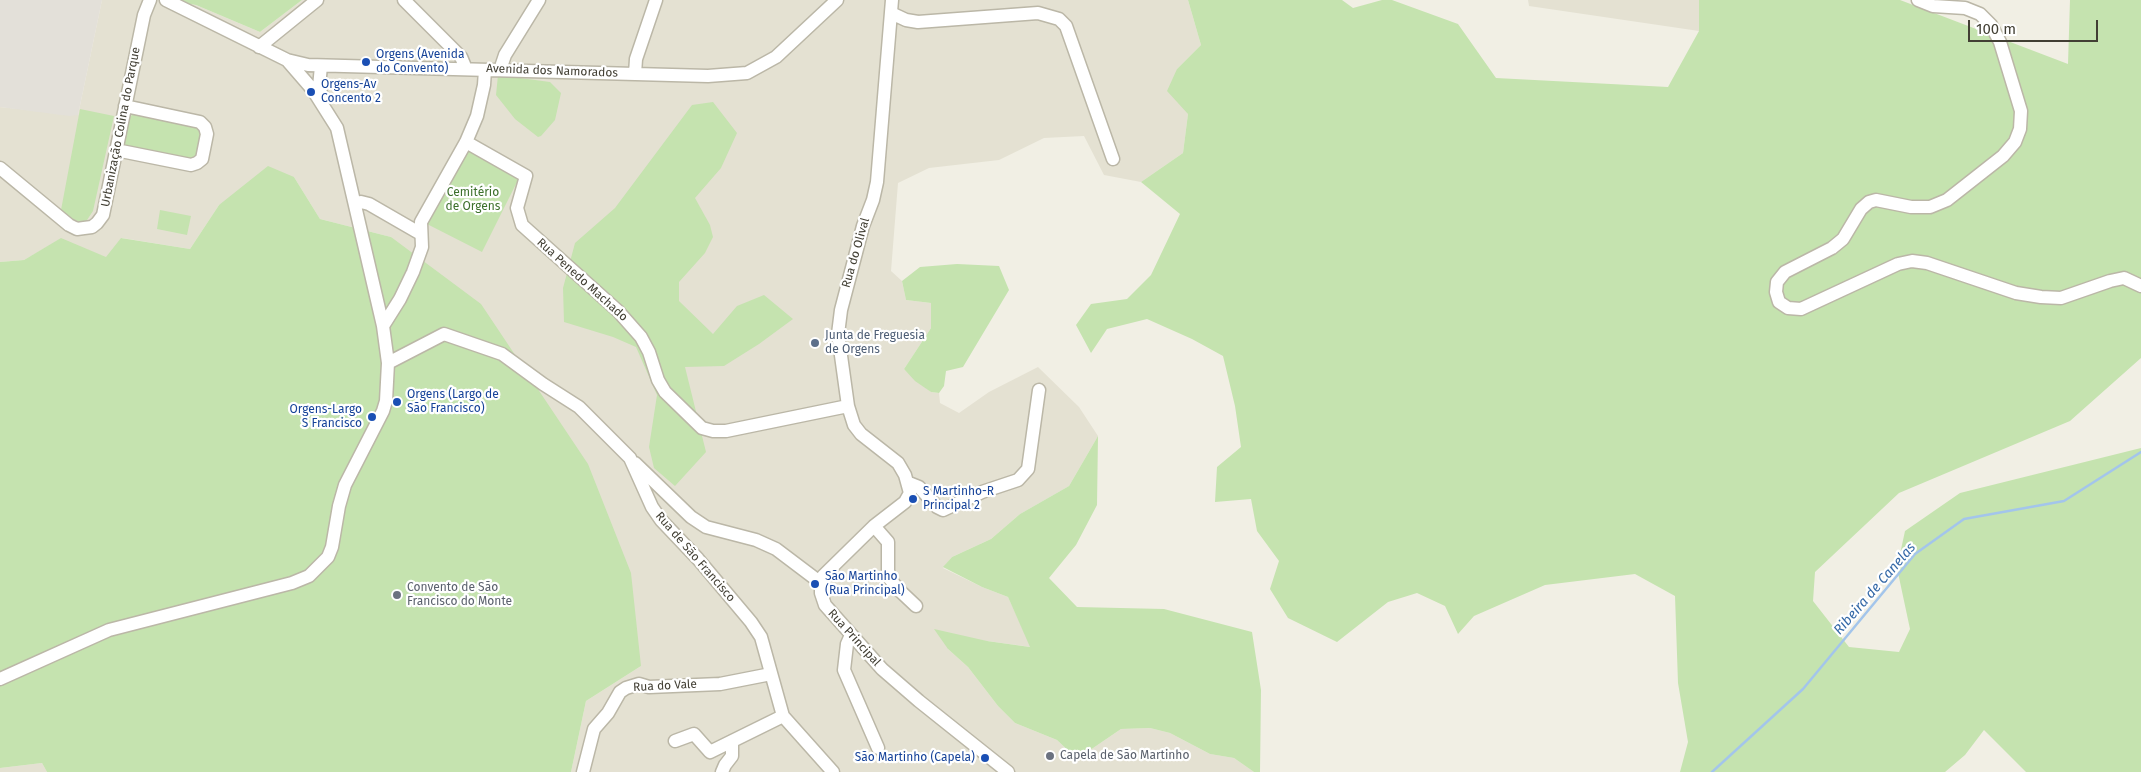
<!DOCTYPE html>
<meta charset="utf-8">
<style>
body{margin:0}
#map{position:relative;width:2141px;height:772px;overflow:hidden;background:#f1efe4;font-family:"Fira Sans",sans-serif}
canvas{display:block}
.scale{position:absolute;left:1968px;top:20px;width:130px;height:22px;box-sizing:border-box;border:2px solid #423f34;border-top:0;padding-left:6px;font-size:15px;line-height:18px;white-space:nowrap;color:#423f34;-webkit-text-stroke:4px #fff;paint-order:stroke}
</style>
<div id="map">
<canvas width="2141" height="772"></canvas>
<div class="scale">100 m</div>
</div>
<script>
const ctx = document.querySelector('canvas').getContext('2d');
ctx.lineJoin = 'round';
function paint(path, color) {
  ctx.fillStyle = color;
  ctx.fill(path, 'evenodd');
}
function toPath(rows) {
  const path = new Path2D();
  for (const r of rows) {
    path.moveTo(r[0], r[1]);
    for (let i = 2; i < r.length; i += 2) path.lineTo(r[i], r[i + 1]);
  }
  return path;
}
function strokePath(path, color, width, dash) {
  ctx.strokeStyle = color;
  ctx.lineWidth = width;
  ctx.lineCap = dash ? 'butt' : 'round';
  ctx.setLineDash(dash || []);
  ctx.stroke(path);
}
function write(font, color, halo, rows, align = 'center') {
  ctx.font = font + ' "Fira Sans",sans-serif';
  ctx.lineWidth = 4.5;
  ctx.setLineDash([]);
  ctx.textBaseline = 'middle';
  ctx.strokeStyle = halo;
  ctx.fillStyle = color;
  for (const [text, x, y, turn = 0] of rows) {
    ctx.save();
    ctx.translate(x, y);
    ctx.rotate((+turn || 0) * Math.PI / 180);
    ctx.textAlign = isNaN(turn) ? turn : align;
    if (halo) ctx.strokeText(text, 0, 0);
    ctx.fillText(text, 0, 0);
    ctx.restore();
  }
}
const residential = toPath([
 [102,0,165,0,196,5,260,32,302,0,1188,0,1201,45,1177,69,1188,114,1183,153,1141,182,1104,175,1084,136,1044,138,999,160,929,168,898,183,891,271,902,281,906,300,931,303,931,328,904,369,931,392,939,393,940,403,959,413,989,392,1038,367,1079,407,1098,436,1069,486,1020,514,991,539,952,557,943,568,982,587,1008,597,1031,647,987,641,948,649,968,667,998,706,1015,723,1057,740,1077,759,1121,729,1150,728,1170,733,1210,754,1234,758,1254,772,571,772,586,701,641,666,391,237,320,219,294,177,219,205,190,249,122,238,107,258,61,239,24,260,0,262,0,107,78,115],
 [1528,0,1699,0,1699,31,1529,6],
 [42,763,47,772,0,772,0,768]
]);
const industrial = toPath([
 [0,0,102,0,78,115,69,116,0,107]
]);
const green = toPath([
 [166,0,302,0,260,32,196,5],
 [1188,0,1342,0,1353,8,1382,0,1392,0,1458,24,1496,78,1668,87,1699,31,1699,0,1900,0,2068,64,2070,0,2141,0,2141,358,2070,421,1899,493,1815,572,1813,601,1849,647,1899,652,1910,629,1897,568,1905,531,1960,493,2141,448,2141,772,2026,772,1984,730,1965,755,1945,772,1680,772,1688,742,1678,683,1675,596,1635,574,1545,585,1474,616,1458,634,1445,606,1417,593,1388,602,1337,642,1288,618,1270,589,1279,561,1257,531,1251,499,1215,502,1217,467,1241,447,1235,406,1223,356,1192,339,1147,319,1107,329,1091,353,1076,325,1091,304,1127,299,1151,275,1180,214,1141,182,1183,153,1188,114,1167,91,1177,69,1201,45],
 [498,75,550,82,561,93,555,120,541,136,538,137,515,119,496,95],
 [713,102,737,133,721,168,695,198,710,225,713,237,705,253,679,282,679,301,713,334,737,306,764,295,793,319,759,344,724,366,685,367,706,452,675,486,654,468,649,447,657,395,636,347,613,337,564,322,563,288,575,243,615,208,692,105],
 [80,109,114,116,93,211,87,220,82,223,73,219,61,210],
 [134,114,202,129,198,156,191,161,127,148,123,145,127,118],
 [465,148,520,176,482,252,427,224],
 [268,166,294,177,320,219,391,237,481,304,588,464,631,573,641,666,586,701,571,772,47,772,42,763,0,768,0,262,24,260,61,238,106,257,121,238,190,249,219,205],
 [160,210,191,216,187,235,157,229],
 [957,264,999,266,1009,290,963,367,946,371,944,386,939,393,931,392,915,381,904,369,931,328,931,303,906,300,902,281,920,267],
 [1098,436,1097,505,1076,545,1049,578,1077,607,1164,609,1252,632,1261,690,1260,772,1254,772,1234,758,1210,754,1170,733,1150,728,1121,729,1077,759,1057,740,1015,723,998,706,968,667,948,649,934,629,987,641,1030,647,1008,597,982,587,943,567,952,557,991,539,1020,514,1069,486]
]);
const stream = toPath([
 [1712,772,1803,689,1915,554,1964,519,2064,501,2141,452]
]);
const minor = toPath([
 [166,0,287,60,308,65,708,76,747,73,776,57,837,0],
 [404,0,461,57,466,69],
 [892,0,877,182,873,200,863,226,841,310,838,334,848,406,854,425,861,434,898,463,905,475,910,493,905,502,874,526,823,576,821,583,821,593,825,605,882,669,919,701,1008,772],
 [1918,0,1933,6,1965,8,1980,14,1991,25,2000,42,2021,111,2020,129,2015,142,2003,156,1947,200,1930,207,1911,207,1876,200,1869,202,1861,209,1843,239,1832,248,1785,272,1777,282,1776,292,1779,302,1788,308,1801,309,1898,264,1912,261,1927,263,2016,293,2041,297,2061,298,2110,281,2124,278,2141,286],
 [891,13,906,20,918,22,1038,13,1059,19,1066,26,1113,159],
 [259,47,317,0],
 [321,66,319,87,323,99],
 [500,70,505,55,539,0],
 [635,74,636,59,656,0],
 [466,142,526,176,517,208,522,225,618,311,641,337,649,352,658,380,665,392,702,428,713,431,726,431,848,406],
 [116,150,191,165,197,163,202,159,207,134,205,127,200,122,125,106],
 [0,168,69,225,77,229,84,228,92,227,97,223,103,215,144,15,150,0],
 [355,204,361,202,369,204,421,234],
 [383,326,400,299,413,272,422,247,421,222,466,142,477,116,484,85,485,70],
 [388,363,444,334,502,354,543,384,579,407,630,458,652,507,661,520,698,559,751,622,761,637,783,716,833,772],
 [635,463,691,517,706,527,756,540,776,549,821,583],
 [909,483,919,487,937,507,943,510,982,492,1018,480,1028,469,1039,390],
 [874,526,888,542,888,571,890,579,899,590,916,606],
 [851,635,847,644,844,670,878,748],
 [0,679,109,630,292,583,309,576,328,557,332,547,339,506,345,485,383,411,386,401,388,363,383,326,337,128,313,90,287,60],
 [675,741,694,734,710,752,783,716],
 [583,772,594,729,608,713,620,692,626,688,639,684,649,687,720,684,771,674],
 [722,772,725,765,732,756,732,741]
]);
const markers = [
 [366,62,5,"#1a4fb4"],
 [311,92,5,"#1a4fb4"],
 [815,343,5,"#5c6f8a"],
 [397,402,5,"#1a4fb4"],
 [372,417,5,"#1a4fb4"],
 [913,499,5,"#1a4fb4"],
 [815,584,5,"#1a4fb4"],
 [397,595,5,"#6b7280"],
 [1050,756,5,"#6b7280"],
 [985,758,5,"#1a4fb4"]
];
const transitNames = [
 ["Orgens (Avenida",376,55],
 ["do Convento)",376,69],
 ["Orgens-Av",321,85],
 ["Concento 2",321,99],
 ["Orgens (Largo de",407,395],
 ["São Francisco)",407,409],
 ["Orgens-Largo",362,410,"right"],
 ["S Francisco",362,424,"right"],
 ["S Martinho-R",923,492],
 ["Principal 2",923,506],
 ["São Martinho",825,577],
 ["(Rua Principal)",825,591],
 ["São Martinho (Capela)",975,758,"right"]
];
const streetNames = [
 ["Avenida dos Namorados",552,71,2],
 ["Urbanização Colina do Parque",121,127,-79],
 ["Rua do Olival",856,253,-74],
 ["Rua Penedo Machado",582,280,42],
 ["Rua de São Francisco",695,557,49],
 ["Rua Principal",854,638,48],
 ["Rua do Vale",665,686,-3]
];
const parkNames = [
 ["Cemitério",473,193],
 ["de Orgens",473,207]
];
const serviceNames = [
 ["Junta de Freguesia",825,336],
 ["de Orgens",825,350]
];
const worshipNames = [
 ["Convento de São",407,588],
 ["Francisco do Monte",407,602],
 ["Capela de São Martinho",1060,756]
];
const waterNames = [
 ["Ribeira de Canelas",1875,589,-49]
];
paint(residential, '#e4e1d2');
paint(industrial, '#e3e0d9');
paint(green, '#c5e3af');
strokePath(stream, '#a3c5eb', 2.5);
strokePath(minor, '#bbb7a7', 15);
strokePath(minor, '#fff', 12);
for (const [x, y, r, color] of markers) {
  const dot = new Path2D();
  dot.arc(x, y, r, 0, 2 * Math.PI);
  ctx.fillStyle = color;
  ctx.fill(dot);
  strokePath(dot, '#fff', 2);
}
write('12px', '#164399', '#fff', transitNames, 'left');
write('12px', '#423f34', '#fff', streetNames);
write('12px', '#3d702c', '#fff', parkNames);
write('12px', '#4e5e75', '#fff', serviceNames, 'left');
write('12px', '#5b616d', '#fff', worshipNames, 'left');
write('italic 14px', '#3569a7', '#fff', waterNames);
</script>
